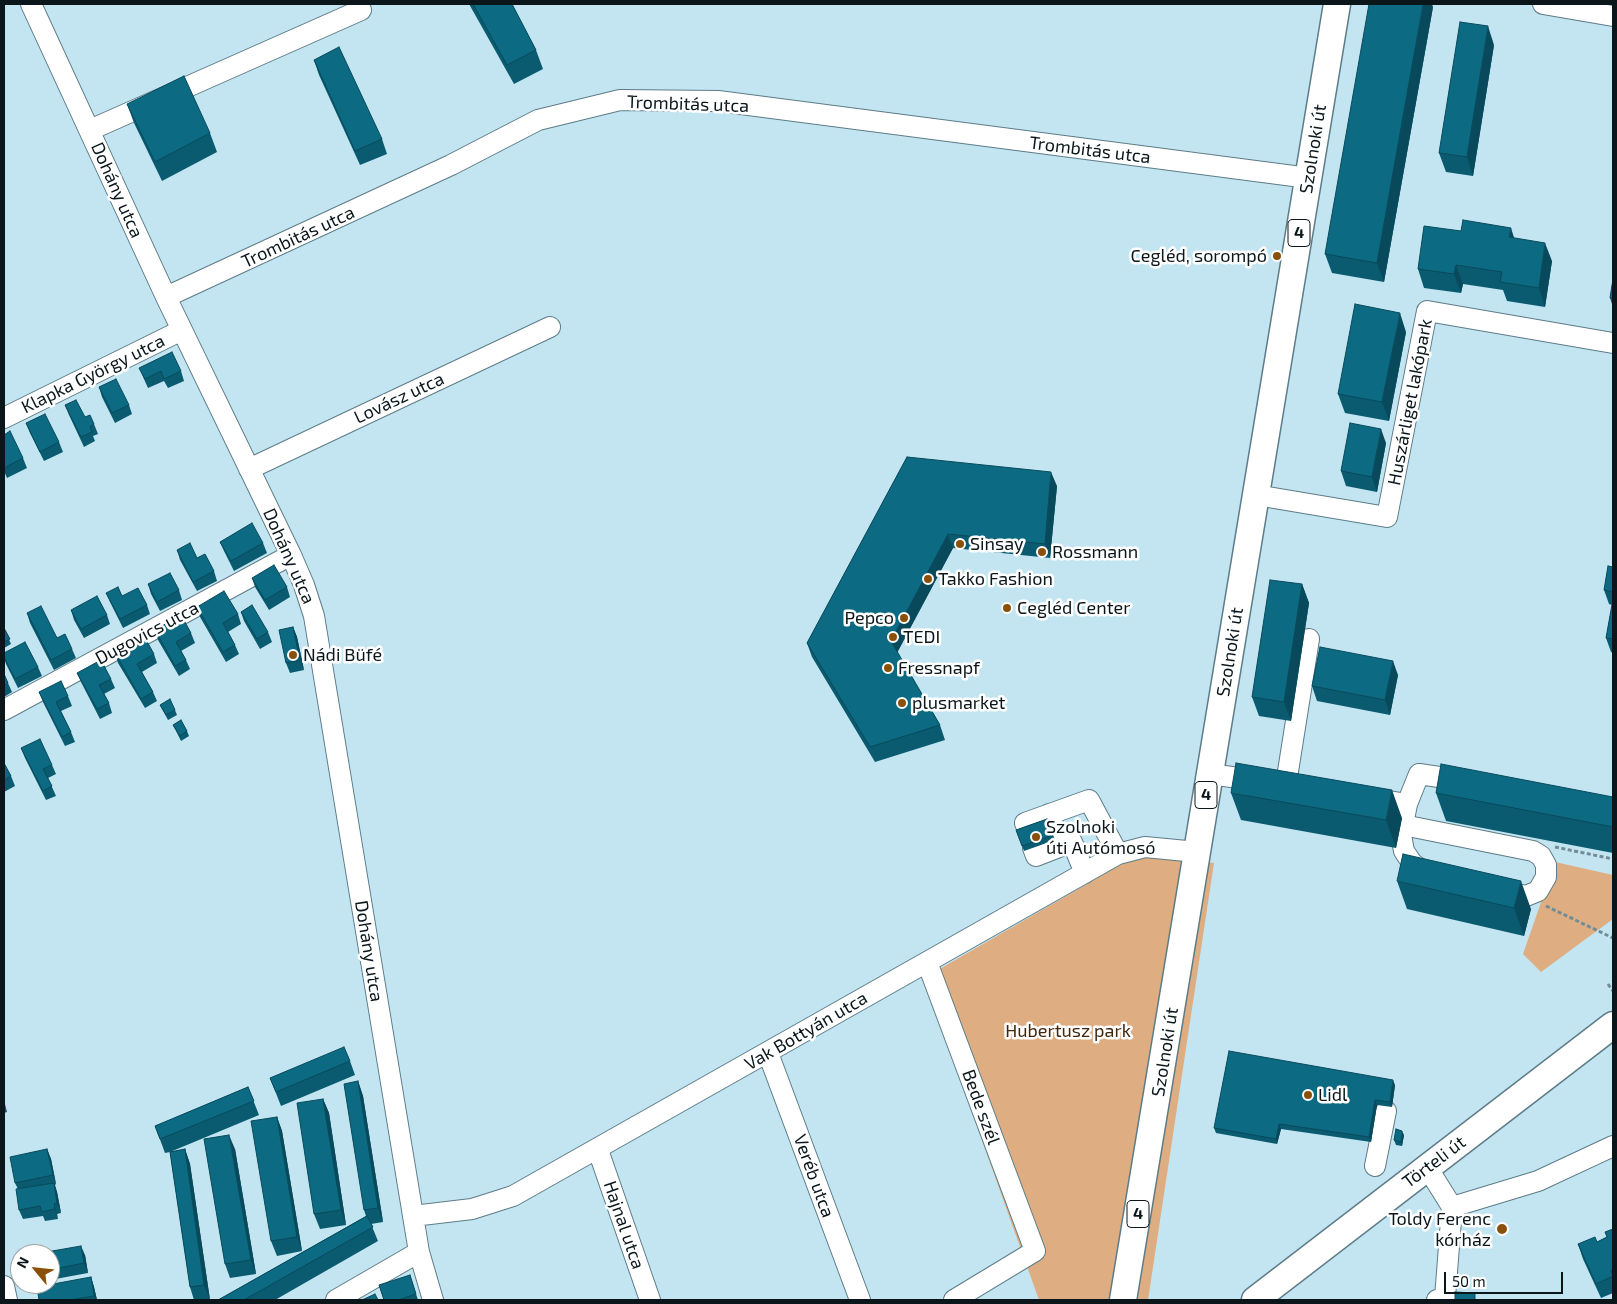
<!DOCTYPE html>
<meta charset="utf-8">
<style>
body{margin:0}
#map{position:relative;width:1617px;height:1304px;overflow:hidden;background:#c3e5f2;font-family:"Exo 2",sans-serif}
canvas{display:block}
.frame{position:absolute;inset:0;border:5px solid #0a161a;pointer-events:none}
.north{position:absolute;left:10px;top:1244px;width:50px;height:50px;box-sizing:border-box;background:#fff;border:1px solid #9da2a3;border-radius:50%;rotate:298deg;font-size:14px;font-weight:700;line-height:20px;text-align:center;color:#0a161a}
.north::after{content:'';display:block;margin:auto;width:18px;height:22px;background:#8a5009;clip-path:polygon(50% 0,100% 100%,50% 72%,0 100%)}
.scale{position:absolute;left:1444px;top:1272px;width:119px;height:22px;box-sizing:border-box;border:2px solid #0a161a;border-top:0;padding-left:6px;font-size:15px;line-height:18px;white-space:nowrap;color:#0a161a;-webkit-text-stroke:4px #fff;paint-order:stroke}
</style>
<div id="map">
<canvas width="1617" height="1304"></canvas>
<div class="frame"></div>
<div class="north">N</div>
<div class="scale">50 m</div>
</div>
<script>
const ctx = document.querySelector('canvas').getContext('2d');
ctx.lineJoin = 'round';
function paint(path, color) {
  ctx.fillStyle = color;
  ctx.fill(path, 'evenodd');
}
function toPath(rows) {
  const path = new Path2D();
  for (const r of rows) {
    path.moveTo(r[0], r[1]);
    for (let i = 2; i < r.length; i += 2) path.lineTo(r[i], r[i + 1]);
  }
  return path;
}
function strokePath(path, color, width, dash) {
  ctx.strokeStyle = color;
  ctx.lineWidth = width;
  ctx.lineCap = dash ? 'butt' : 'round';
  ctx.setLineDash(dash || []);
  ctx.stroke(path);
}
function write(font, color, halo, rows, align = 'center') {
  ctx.font = font + ' "Exo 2",sans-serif';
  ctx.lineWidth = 5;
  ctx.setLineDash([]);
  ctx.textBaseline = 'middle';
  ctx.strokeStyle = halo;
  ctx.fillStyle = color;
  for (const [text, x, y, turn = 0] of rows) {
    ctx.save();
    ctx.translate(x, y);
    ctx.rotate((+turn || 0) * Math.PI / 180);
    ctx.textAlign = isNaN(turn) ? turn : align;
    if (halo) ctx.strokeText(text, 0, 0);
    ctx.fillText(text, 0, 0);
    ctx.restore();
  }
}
const green = toPath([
 [1163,856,1214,863,1148,1300,1039,1300,924,978,1134,857],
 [1555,862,1613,875,1613,919,1541,972,1523,954]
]);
const path = toPath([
 [1555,847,1613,859],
 [1546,906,1613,938],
 [1608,984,1613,991]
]);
const minor = toPath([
 [31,4,166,297,291,555,304,585,314,616,419,1252,433,1300],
 [1543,4,1613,16],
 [90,130,361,10],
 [166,297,451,165,538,120,620,100,718,101,1309,178],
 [4,418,182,330],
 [249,469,550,327],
 [1256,495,1387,517,1427,311,1613,343],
 [4,710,291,555],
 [1210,774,1260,781],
 [1286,784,1309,639],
 [1370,798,1407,804,1401,835,1404,851,1412,863,1425,873],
 [1407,804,1419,774,1466,781],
 [1049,814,1061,846],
 [1403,825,1533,851,1541,856,1546,865,1546,877,1538,891,1526,896,1499,890],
 [1028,831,1025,823,1089,800,1118,854],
 [1033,848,1036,856,1072,842,1085,873],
 [927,962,1035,1251,954,1300],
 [768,1053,860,1300],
 [598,1150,650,1300],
 [1375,1166,1386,1111],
 [1427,1167,1452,1207,1445,1298,1437,1300],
 [1452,1207,1538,1181,1613,1146],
 [413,1216,472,1209,513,1196,1118,854,1145,847,1197,852],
 [4,1286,7,1300],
 [336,1300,419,1252]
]);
const major = toPath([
 [1123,1300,1337,4],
 [1255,1300,1613,1025]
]);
const wall = toPath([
 [469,4,512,4,536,50,543,69,514,84],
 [1433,7,1384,282,1332,273,1325,254],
 [1494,45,1473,176,1446,172,1439,153],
 [314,60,382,139,387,154,360,165,319,75],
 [127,104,210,133,217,152,162,181,134,123],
 [1461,231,1514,238,1552,261,1545,307,1507,301,1503,290,1463,284,1461,293,1424,288,1418,269],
 [1613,279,1613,307,1610,298],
 [1406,332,1389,421,1345,413,1338,394],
 [139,368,181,371,184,381,168,388,164,381,148,388],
 [99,387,129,405,132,414,115,423,102,397],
 [65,405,94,424,98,434,93,436,95,441,84,447,69,415],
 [26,423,59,442,63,452,44,461,30,433],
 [4,435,23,458,27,468,7,478,4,471],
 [1386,443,1377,492,1346,486,1341,471],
 [907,457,1057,486,1050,558,953,548,897,652,940,725,945,740,875,762,812,657,807,643],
 [220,542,263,543,267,553,234,571,224,551],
 [177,550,197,558,214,571,217,581,197,591,180,560],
 [1613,567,1613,653,1611,652,1606,638,1612,605,1609,604,1604,590],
 [252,578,287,587,290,597,269,610,255,587],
 [148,584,179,590,182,600,160,611,151,594],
 [1302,584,1309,603,1291,721,1259,716,1252,697],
 [106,593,122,596,147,605,150,614,123,628,110,602],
 [197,607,238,614,241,624,228,632,235,645,239,654,226,662,200,617],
 [71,610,107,615,110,624,84,638,74,620],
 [241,612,268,632,272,642,260,649,244,621],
 [27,613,72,649,76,658,54,670,30,623],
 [293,627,297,637,304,670,290,673,286,663],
 [4,628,11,644,4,648],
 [155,630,191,633,195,643,181,651,186,660,190,669,179,676,158,640],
 [4,653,38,667,42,676,18,688,6,664,4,658],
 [115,653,154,654,157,663,142,672,153,692,157,701,145,708,118,663],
 [77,673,111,679,115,688,104,694,109,703,112,713,100,719,81,682],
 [4,674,12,692,4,697],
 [1398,675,1390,715,1317,701,1312,686],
 [39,692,68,696,72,706,61,711,71,732,75,742,65,746,43,702],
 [160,705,175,710,177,715,168,720],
 [173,725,187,731,189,736,181,741],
 [21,748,52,765,56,774,48,778,56,796,46,800,25,758],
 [4,763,11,776,15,786,4,792],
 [1231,793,1402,818,1396,848,1241,820],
 [1436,793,1613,797,1613,853,1446,821],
 [1047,819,1055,840,1024,851,1016,830],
 [1397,881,1531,909,1524,936,1407,909],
 [350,1061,355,1075,281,1106,270,1078],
 [358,1081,363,1096,383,1222,371,1224,378,1241,275,1300,218,1300,366,1216,364,1210],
 [1395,1085,1392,1107,1377,1105,1371,1142,1281,1129,1277,1144,1216,1133,1214,1128],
 [248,1087,259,1115,170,1152,185,1149,190,1164,210,1300,194,1300,190,1287,170,1152,165,1153,155,1126],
 [323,1099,329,1113,346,1225,320,1229,314,1214],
 [4,1100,7,1112,4,1113],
 [277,1117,282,1131,302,1251,277,1256,271,1241],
 [1404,1135,1402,1146,1396,1145,1394,1140],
 [47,1149,51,1159,56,1184,55,1185,57,1192,61,1213,57,1214,58,1219,45,1221,43,1216,23,1219,19,1210,18,1189,15,1183],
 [235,1149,256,1274,230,1278,225,1264],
 [1613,1229,1613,1293,1601,1298,1583,1259,1578,1244,1597,1242,1607,1237],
 [50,1254,85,1255,88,1273,50,1280],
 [410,1275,418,1300,384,1300],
 [91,1277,94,1287,97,1300,39,1300]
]);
const shadedWall = toPath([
 [1423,4,1432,4,1433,7,1384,282,1377,263],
 [1488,26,1494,45,1473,176,1467,157],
 [1511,228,1517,247,1509,237],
 [1545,243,1552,261,1545,307,1539,288],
 [1456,265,1463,284,1461,293,1454,274],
 [1400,313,1406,332,1389,421,1382,402],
 [1381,429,1386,443,1377,492,1372,477],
 [1051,472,1057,486,1050,558,1045,544],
 [948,534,953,548,896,655,891,641],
 [1302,584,1309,603,1291,721,1284,702],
 [293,627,297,637,304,670,300,660],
 [1393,661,1398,675,1390,715,1385,700],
 [1392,790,1402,818,1396,848,1386,820],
 [1521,881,1531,909,1524,936,1514,908],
 [1393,1080,1395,1085,1392,1107,1390,1102],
 [358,1081,363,1096,383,1222,378,1208],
 [323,1099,329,1113,346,1225,341,1210],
 [1375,1100,1377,1105,1371,1142,1369,1137],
 [277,1117,282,1131,302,1251,297,1237],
 [1279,1124,1281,1129,1277,1144,1276,1139],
 [1402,1131,1404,1135,1402,1146,1401,1142],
 [229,1135,235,1149,256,1274,251,1260],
 [47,1149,51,1159,56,1184,53,1175],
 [185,1149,190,1164,210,1300,204,1285],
 [54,1183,57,1192,61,1213,57,1203],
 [54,1204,57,1214,58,1219,55,1209],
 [81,1246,85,1255,88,1273,84,1263],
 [91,1277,94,1287,97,1300,96,1300,94,1296]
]);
const building = toPath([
 [473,4,512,4,536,50,507,65,473,4],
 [1369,4,1423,4,1377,263,1325,254,1369,4],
 [1460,22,1488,26,1467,157,1439,153,1460,22],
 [339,47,382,139,355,151,314,60,339,47],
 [184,76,210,133,155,162,127,104,184,76],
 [1463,220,1511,228,1509,237,1545,243,1539,288,1500,282,1502,272,1456,265,1454,274,1418,269,1424,226,1461,231,1463,220],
 [1613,279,1613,299,1610,298,1613,279],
 [1355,304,1400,313,1382,402,1338,394,1355,304],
 [172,352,181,371,164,379,161,371,145,379,139,368,172,352],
 [116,379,129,405,112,413,99,387,116,379],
 [76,400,85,417,90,415,94,424,90,427,92,432,81,437,65,405,76,400],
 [45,414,59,442,40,452,26,423,45,414],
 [1350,423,1381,429,1372,477,1341,471,1350,423],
 [10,431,23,458,4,468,4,435,10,431],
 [907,457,1051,472,1045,544,948,534,891,641,940,725,870,747,807,643,907,457],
 [252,523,263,543,231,561,220,542,252,523],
 [190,543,197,558,205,554,214,571,193,582,177,550,190,543],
 [274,565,287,587,265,600,252,578,274,565],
 [1608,566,1613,567,1613,592,1604,590,1608,566],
 [170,573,179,590,157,602,148,584,170,573],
 [1270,580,1302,584,1284,702,1252,697,1270,580],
 [118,587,122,596,138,588,147,605,120,619,106,593,118,587],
 [224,591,238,614,223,623,235,645,223,652,197,607,224,591],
 [97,596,107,615,81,629,71,610,97,596],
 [1613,599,1613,639,1606,638,1613,599],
 [252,605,268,632,257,639,241,612,252,605],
 [41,606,57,638,65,634,72,649,51,660,27,613,41,606],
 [181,615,191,633,176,642,186,660,175,666,155,630,181,615],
 [293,627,300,660,286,663,279,630,293,627],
 [4,628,10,639,4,642,4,628],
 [144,636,154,654,137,664,153,692,141,699,115,653,144,636],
 [25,642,38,667,15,679,4,657,4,653,25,642],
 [1320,647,1393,661,1385,700,1312,686,1320,647],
 [101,660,111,679,99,685,109,703,97,709,77,673,101,660],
 [4,674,8,683,4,685,4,674],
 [61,681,68,696,56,702,71,732,62,737,39,692,61,681],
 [170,699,175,710,166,715,160,705,170,699],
 [181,720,187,731,180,736,173,725,181,720],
 [40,739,52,765,43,769,52,786,43,791,21,748,40,739],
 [4,763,11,776,4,780,4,763],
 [1236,763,1392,790,1386,820,1231,793,1236,763],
 [1441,764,1613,797,1613,827,1436,793,1441,764],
 [1047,819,1053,835,1022,846,1016,830,1047,819],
 [1403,854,1521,881,1514,908,1397,881,1403,854],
 [344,1047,350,1061,276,1092,270,1078,344,1047],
 [1229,1051,1393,1080,1390,1102,1375,1100,1369,1137,1279,1124,1276,1139,1214,1128,1229,1051],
 [358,1081,378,1208,364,1210,344,1084,358,1081],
 [248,1087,254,1101,160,1139,155,1126,248,1087],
 [323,1099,341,1210,314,1214,297,1103,323,1099],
 [277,1117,297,1237,271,1241,251,1121,277,1117],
 [1396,1129,1402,1131,1401,1142,1394,1140,1396,1129],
 [229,1135,251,1260,225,1264,204,1139,229,1135],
 [47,1149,53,1175,15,1183,10,1157,47,1149],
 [185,1149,204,1285,190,1287,170,1152,185,1149],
 [54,1183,57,1203,54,1204,55,1209,42,1212,40,1206,19,1210,16,1189,54,1183],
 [367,1216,373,1227,244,1300,218,1300,367,1216],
 [1613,1229,1613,1269,1611,1271,1613,1276,1596,1284,1578,1244,1595,1237,1597,1242,1607,1237,1605,1232,1613,1229],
 [81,1246,84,1263,50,1270,50,1254,35,1254,81,1246],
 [410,1275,416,1294,398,1300,384,1300,379,1285,410,1275],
 [91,1277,94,1296,70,1300,39,1300,37,1287,91,1277],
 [1455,1292,1475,1293,1475,1300,1455,1300,1455,1292],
 [375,1294,378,1300,362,1300,375,1294]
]);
const markers = [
 [1277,256,5,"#8a5009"],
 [960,544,5,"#8a5009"],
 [1042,552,5,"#8a5009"],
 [928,579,5,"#8a5009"],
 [1007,608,5,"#8a5009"],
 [904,618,5,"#8a5009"],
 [893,637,5,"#8a5009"],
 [293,655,5,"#8a5009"],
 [888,668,5,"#8a5009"],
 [902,703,5,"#8a5009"],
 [1036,837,5,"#8a5009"],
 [1308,1095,5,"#8a5009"],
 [1502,1229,6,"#8a5009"]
];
const shields = [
 [1299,233,22],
 [1206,795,22],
 [1138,1214,22]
];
const shieldNames = [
 ["4",1299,233],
 ["4",1206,795],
 ["4",1138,1214]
];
const streetNames = [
 ["Trombitás utca",688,104,2],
 ["Szolnoki út",1313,149,-81],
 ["Trombitás utca",1090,150,7],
 ["Dohány utca",117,190,66],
 ["Trombitás utca",298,237,-25],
 ["Klapka György utca",93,374,-26],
 ["Lovász utca",399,398,-25],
 ["Huszárliget lakópark",1410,402,-79],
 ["Dohány utca",289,556,66],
 ["Dugovics utca",147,633,-28],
 ["Szolnoki út",1230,652,-81],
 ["Dohány utca",369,951,81],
 ["Vak Bottyán utca",806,1031,-30],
 ["Szolnoki út",1165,1052,-81],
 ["Bede szél",981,1107,70],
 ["Törteli út",1434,1162,-37],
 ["Veréb utca",814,1176,70],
 ["Hajnal utca",624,1225,71]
];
const poiNames = [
 ["Cegléd, sorompó",1267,256,"right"],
 ["Sinsay",970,544],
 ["Rossmann",1052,552],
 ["Takko Fashion",938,579],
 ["Cegléd Center",1017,608],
 ["Pepco",894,618,"right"],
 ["TEDI",903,637],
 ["Nádi Büfé",303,655],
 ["Fressnapf",898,668],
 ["plusmarket",912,703],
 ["Szolnoki",1046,827],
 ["úti Autómosó",1046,848],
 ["Lidl",1318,1095],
 ["Toldy Ferenc",1491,1219,"right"],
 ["kórház",1491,1240,"right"]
];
const parkNames = [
 ["Hubertusz park",1068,1031]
];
paint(green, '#dead81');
strokePath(minor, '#5d7c87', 22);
strokePath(major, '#5d7c87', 29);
strokePath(path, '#738c95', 3, [4, 2.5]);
strokePath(minor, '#fff', 20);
strokePath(major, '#fff', 26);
paint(wall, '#0a5b70');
paint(shadedWall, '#084a5b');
paint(building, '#0c6a82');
strokePath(building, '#084a5b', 1);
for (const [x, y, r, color] of markers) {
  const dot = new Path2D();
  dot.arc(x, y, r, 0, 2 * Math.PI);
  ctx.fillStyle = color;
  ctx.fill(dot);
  strokePath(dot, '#fff', 2);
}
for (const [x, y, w] of shields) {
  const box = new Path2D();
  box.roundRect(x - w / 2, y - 13.5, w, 27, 4);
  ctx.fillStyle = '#fff';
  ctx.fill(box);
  strokePath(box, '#0a161a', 1);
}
write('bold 16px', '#0a161a', null, shieldNames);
write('18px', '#0a161a', '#fff', streetNames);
write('18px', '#0a161a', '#fff', poiNames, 'left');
write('18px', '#40260c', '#fff', parkNames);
</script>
